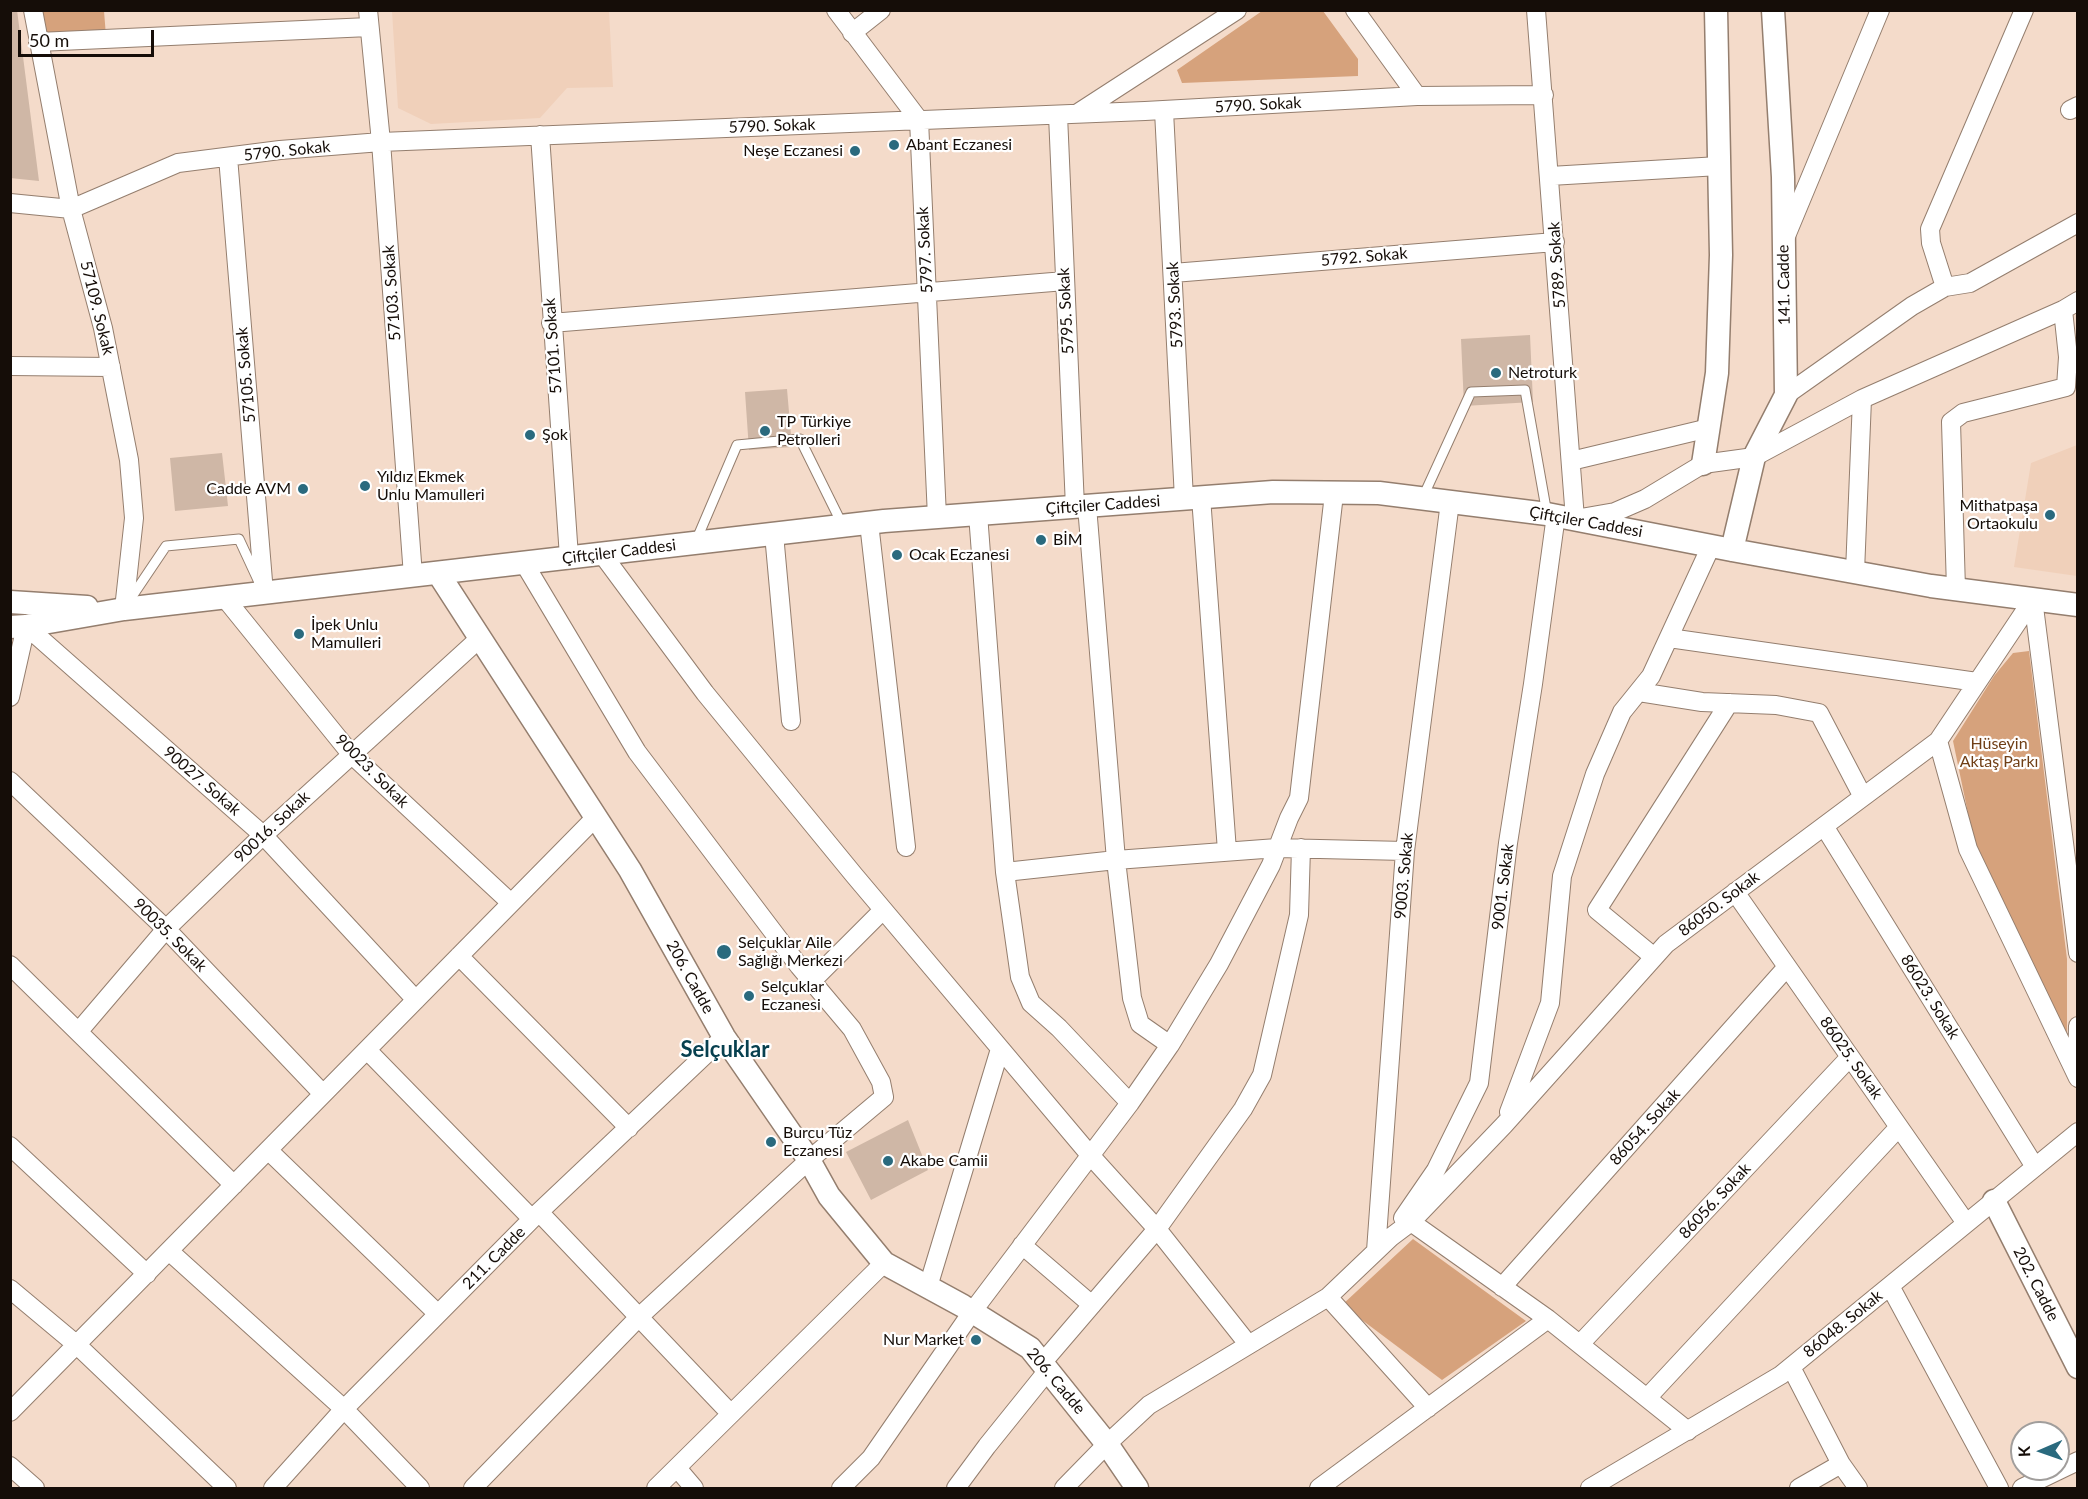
<!DOCTYPE html>
<meta charset="utf-8">
<style>
body{margin:0}
#map{position:relative;width:2088px;height:1499px;overflow:hidden;background:#f4dbca;font-family:Lato,sans-serif}
canvas{display:block}
.frame{position:absolute;inset:0;border:12px solid #150d08;pointer-events:none}
.north{position:absolute;left:2010px;top:1421px;width:60px;height:60px;box-sizing:border-box;background:#fff;border:2px solid #a19e9c;border-radius:50%;rotate:268deg;font-size:16px;font-weight:700;line-height:24px;text-align:center;color:#150d08}
.north::after{content:'';display:block;margin:auto;width:21px;height:27px;background:#2a6a7e;clip-path:polygon(50% 0,100% 100%,50% 72%,0 100%)}
.scale{position:absolute;left:18px;top:30px;width:136px;height:27px;box-sizing:border-box;border:3px solid #150d08;border-top:0;padding-left:8px;font-size:18px;line-height:21px;white-space:nowrap;color:#150d08;-webkit-text-stroke:4px #fff;paint-order:stroke}
</style>
<div id="map">
<canvas width="2088" height="1499"></canvas>
<div class="frame"></div>
<div class="north">K</div>
<div class="scale">50 m</div>
</div>
<script>
const ctx = document.querySelector('canvas').getContext('2d');
ctx.lineJoin = 'round';
function paint(path, color) {
  ctx.fillStyle = color;
  ctx.fill(path, 'evenodd');
}
function toPath(rows) {
  const path = new Path2D();
  for (const r of rows) {
    path.moveTo(r[0], r[1]);
    for (let i = 2; i < r.length; i += 2) path.lineTo(r[i], r[i + 1]);
  }
  return path;
}
function strokePath(path, color, width, dash) {
  ctx.strokeStyle = color;
  ctx.lineWidth = width;
  ctx.lineCap = dash ? 'butt' : 'round';
  ctx.setLineDash(dash || []);
  ctx.stroke(path);
}
function write(font, color, halo, rows, align = 'center') {
  ctx.font = font + ' Lato,sans-serif';
  ctx.lineWidth = 4.5;
  ctx.setLineDash([]);
  ctx.textBaseline = 'middle';
  ctx.strokeStyle = halo;
  ctx.fillStyle = color;
  for (const [text, x, y, turn = 0] of rows) {
    ctx.save();
    ctx.translate(x, y);
    ctx.rotate((+turn || 0) * Math.PI / 180);
    ctx.textAlign = isNaN(turn) ? turn : align;
    if (halo) ctx.strokeText(text, 0, 0);
    ctx.fillText(text, 0, 0);
    ctx.restore();
  }
}
const built = toPath([
 [392,11,609,11,613,87,567,88,540,118,431,124,398,108],
 [2077,445,2077,576,2014,567,2031,463]
]);
const green = toPath([
 [37,11,104,11,106,36,38,40],
 [1323,11,1358,59,1358,76,1182,83,1177,70,1262,11],
 [2029,651,2067,959,2067,1034,1975,847,1953,741,1994,676,2013,653],
 [1413,1239,1526,1321,1442,1380,1342,1305]
]);
const building = toPath([
 [10,10,17,10,39,181,10,178],
 [1530,335,1533,402,1464,406,1461,339],
 [787,389,792,447,749,450,745,392],
 [222,453,228,506,175,511,170,458],
 [908,1120,928,1170,871,1200,846,1152]
]);
const service = toPath([
 [1423,497,1471,392,1525,390,1547,514],
 [696,541,737,445,800,439,842,524],
 [129,601,166,546,239,539,258,580]
]);
const minor = toPath([
 [33,10,71,209,103,328,129,460,134,518,124,609],
 [368,10,381,142,413,576],
 [836,10,919,120,937,517],
 [1355,10,1417,96],
 [1536,10,1575,519,1615,512,1645,499,1703,464,1754,457,1862,399,2063,310,2078,301],
 [852,33,881,10],
 [38,42,369,27],
 [2070,110,2078,106],
 [1164,111,1184,499],
 [1078,113,1237,10],
 [1058,115,1075,507],
 [540,135,569,557],
 [228,157,264,593],
 [1550,176,1719,166],
 [10,203,71,209,178,163,280,150,381,142,1145,111,1417,96,1544,95],
 [1786,236,1880,10],
 [1173,273,1555,242],
 [1945,287,1931,243,1930,229,2024,10],
 [551,323,1065,281],
 [10,366,111,367],
 [1786,395,1912,306,1945,287,1970,283,2078,223],
 [1571,461,1709,428],
 [1201,497,1227,851],
 [1087,506,1116,860,1132,998,1140,1024,1170,1045],
 [978,514,1005,872,1020,977,1031,1003,1059,1028,1130,1103],
 [869,523,906,847],
 [774,534,791,721],
 [602,554,705,693,854,875,1090,1155,1157,1229,1248,1344],
 [1855,572,1862,399],
 [1956,589,1951,422,1963,413,2066,387,2068,357,2063,310],
 [224,597,351,754,511,903],
 [2033,599,2078,953],
 [1669,638,1977,682],
 [1639,692,1702,702,1776,705,1819,713,1863,797],
 [10,697,26,626,263,835,416,1000],
 [1938,741,1968,849,2078,1078],
 [10,781,166,929,323,1094],
 [1824,826,2035,1167],
 [1005,872,1116,860,1277,848,1405,851],
 [1735,892,1966,1223],
 [459,956,629,1128],
 [1654,957,1597,910,1729,703],
 [10,965,234,1185],
 [812,981,883,910],
 [79,1031,166,929,257,841,480,638],
 [367,1050,532,1219],
 [2077,1070,2078,1026],
 [1509,1112,1550,1003,1562,876,1595,774,1622,712,1651,676,1711,546],
 [10,1146,147,1274],
 [268,1150,438,1314],
 [539,1212,731,1414],
 [1403,1218,1436,1170,1479,1083,1508,843,1533,684,1556,515],
 [1411,1222,1504,1125,1666,944,1938,741,2033,599],
 [1022,1245,1092,1305],
 [169,1251,344,1409,420,1488],
 [1376,1251,1405,851,1450,502],
 [1890,1286,1999,1488],
 [928,1287,1000,1049],
 [1502,1287,1787,967],
 [10,1289,77,1345,227,1488],
 [1328,1297,1428,1408],
 [1580,1344,1850,1057],
 [1043,1362,1157,1229,1243,1109,1262,1075,1299,915,1301,848],
 [1791,1367,1841,1464,1858,1488],
 [1647,1398,1899,1127],
 [10,1412,596,817],
 [10,1466,35,1488],
 [677,1468,694,1488],
 [273,1488,344,1409,539,1212,724,1037],
 [473,1488,640,1316,809,1160,884,1097,881,1082,852,1029,799,966,637,752,524,563],
 [656,1488,884,1263],
 [841,1488,871,1458,972,1312,1130,1103,1170,1045,1219,964,1271,865,1289,818,1299,798,1334,494],
 [956,1488,987,1446,1049,1369],
 [1064,1488,1107,1444,1149,1405,1328,1297,1391,1237,1411,1222,1548,1319,1688,1431],
 [1319,1488,1548,1319],
 [1590,1488,1781,1375,2078,1132],
 [1799,1488,1841,1464],
 [2022,1488,2078,1461]
]);
const tertiary = toPath([
 [1703,464,1717,373,1721,255,1716,10],
 [1732,550,1754,457,1786,395,1783,177,1773,10],
 [438,573,630,870,724,1037,809,1160,829,1196,884,1263,963,1306,1030,1348,1107,1444,1137,1488],
 [10,602,87,607],
 [10,627,26,626,124,609,884,521,1273,492,1379,493,1547,514,1732,550,1931,586,2078,605],
 [1994,1201,2078,1367]
]);
const markers = [
 [894,145,6,"#2a6a7e"],
 [855,151,6,"#2a6a7e"],
 [1496,373,6,"#2a6a7e"],
 [765,431,6,"#2a6a7e"],
 [530,435,6,"#2a6a7e"],
 [365,486,6,"#2a6a7e"],
 [303,489,6,"#2a6a7e"],
 [2050,515,6,"#2a6a7e"],
 [1041,540,6,"#2a6a7e"],
 [897,555,6,"#2a6a7e"],
 [299,634,6,"#2a6a7e"],
 [724,952,8,"#2a6a7e"],
 [749,996,6,"#2a6a7e"],
 [771,1142,6,"#2a6a7e"],
 [888,1161,6,"#2a6a7e"],
 [976,1340,6,"#2a6a7e"]
];
const streetNames = [
 ["5790. Sokak",1258,105,-3],
 ["5790. Sokak",772,126,-2],
 ["5790. Sokak",287,151,-6],
 ["5797. Sokak",925,250,-93],
 ["5792. Sokak",1364,257,-5],
 ["5789. Sokak",1557,265,-94],
 ["141. Cadde",1784,285,-91],
 ["57103. Sokak",392,293,-94],
 ["5793. Sokak",1175,305,-93],
 ["57109. Sokak",97,308,76],
 ["5795. Sokak",1066,311,-93],
 ["57101. Sokak",553,346,-94],
 ["57105. Sokak",246,375,-95],
 ["Çiftçiler Caddesi",1103,505,-4],
 ["Çiftçiler Caddesi",1586,522,10],
 ["Çiftçiler Caddesi",619,552,-7],
 ["90023. Sokak",372,771,45],
 ["90027. Sokak",202,781,41],
 ["90016. Sokak",272,827,-43],
 ["9003. Sokak",1404,876,-85],
 ["9001. Sokak",1503,887,-83],
 ["86050. Sokak",1719,904,-37],
 ["90035. Sokak",170,935,45],
 ["206. Cadde",690,977,61],
 ["86023. Sokak",1930,997,58],
 ["86025. Sokak",1851,1058,55],
 ["86054. Sokak",1645,1127,-48],
 ["86056. Sokak",1715,1201,-47],
 ["211. Cadde",494,1258,-45],
 ["202. Cadde",2036,1284,63],
 ["86048. Sokak",1843,1324,-39],
 ["206. Cadde",1056,1381,50]
];
const poiNames = [
 ["Abant Eczanesi",906,145],
 ["Neşe Eczanesi",843,151,"right"],
 ["Netroturk",1508,373],
 ["TP Türkiye",777,422],
 ["Petrolleri",777,440],
 ["Şok",542,435],
 ["Yıldız Ekmek",377,477],
 ["Unlu Mamulleri",377,495],
 ["Cadde AVM",291,489,"right"],
 ["Mithatpaşa",2038,506,"right"],
 ["Ortaokulu",2038,524,"right"],
 ["BİM",1053,540],
 ["Ocak Eczanesi",909,555],
 ["İpek Unlu",311,625],
 ["Mamulleri",311,643],
 ["Selçuklar Aile",738,943],
 ["Sağlığı Merkezi",738,961],
 ["Selçuklar",761,987],
 ["Eczanesi",761,1005],
 ["Burcu Tüz",783,1133],
 ["Eczanesi",783,1151],
 ["Akabe Camii",900,1161],
 ["Nur Market",964,1340,"right"]
];
const parkNames = [
 ["Hüseyin",1999,744],
 ["Aktaş Parkı",1999,762]
];
const districtNames = [
 ["Selçuklar",725,1050]
];
paint(built, '#f0d0ba');
paint(green, '#d6a27c');
paint(building, '#cfb7a6');
strokePath(service, '#947e6e', 11);
strokePath(minor, '#947e6e', 20);
strokePath(tertiary, '#947e6e', 25);
strokePath(service, '#fff', 9);
strokePath(minor, '#fff', 18);
strokePath(tertiary, '#fff', 22);
for (const [x, y, r, color] of markers) {
  const dot = new Path2D();
  dot.arc(x, y, r, 0, 2 * Math.PI);
  ctx.fillStyle = color;
  ctx.fill(dot);
  strokePath(dot, '#fff', 2);
}
write('16px', '#150d08', '#fff', streetNames);
write('16px', '#150d08', '#fff', poiNames, 'left');
write('16px', '#703f16', '#fff', parkNames);
write('bold 22px', '#07404f', '#fff', districtNames);
</script>
